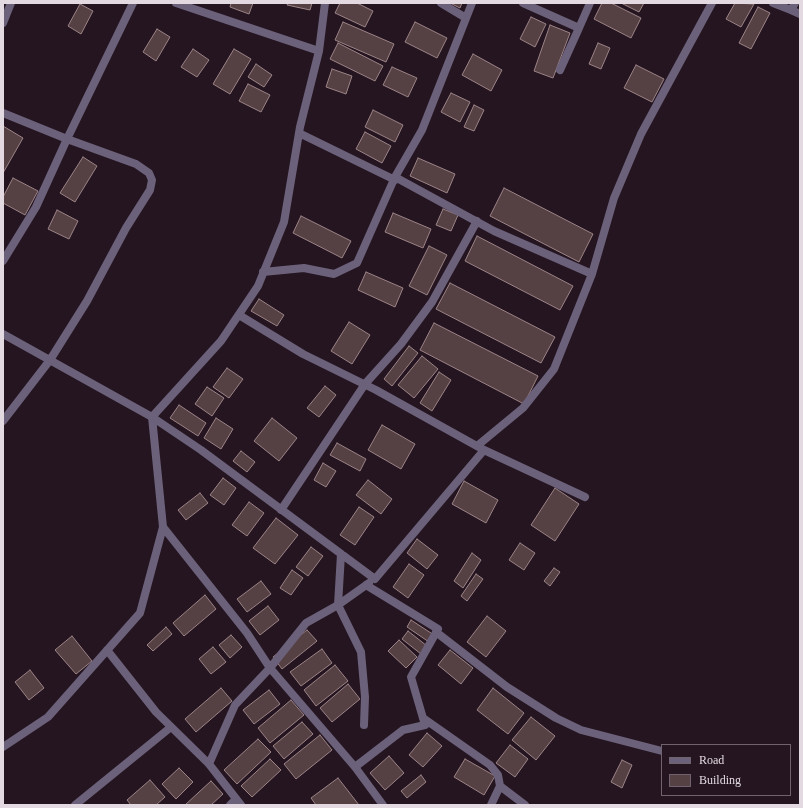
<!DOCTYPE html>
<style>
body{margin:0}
#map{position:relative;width:803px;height:808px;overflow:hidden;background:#241520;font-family:"Times New Roman",serif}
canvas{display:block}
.frame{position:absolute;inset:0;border:4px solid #e3d9e0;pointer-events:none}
.legend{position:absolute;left:661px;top:744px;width:130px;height:52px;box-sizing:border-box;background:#241520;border:1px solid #70636d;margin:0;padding:5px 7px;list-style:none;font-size:12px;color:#e3d9e0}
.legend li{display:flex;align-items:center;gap:8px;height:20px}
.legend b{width:20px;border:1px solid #70636d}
</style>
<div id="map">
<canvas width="803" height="808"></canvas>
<div class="frame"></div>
<ul class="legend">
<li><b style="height:5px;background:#6c617a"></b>Road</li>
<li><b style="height:11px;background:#554043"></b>Building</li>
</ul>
</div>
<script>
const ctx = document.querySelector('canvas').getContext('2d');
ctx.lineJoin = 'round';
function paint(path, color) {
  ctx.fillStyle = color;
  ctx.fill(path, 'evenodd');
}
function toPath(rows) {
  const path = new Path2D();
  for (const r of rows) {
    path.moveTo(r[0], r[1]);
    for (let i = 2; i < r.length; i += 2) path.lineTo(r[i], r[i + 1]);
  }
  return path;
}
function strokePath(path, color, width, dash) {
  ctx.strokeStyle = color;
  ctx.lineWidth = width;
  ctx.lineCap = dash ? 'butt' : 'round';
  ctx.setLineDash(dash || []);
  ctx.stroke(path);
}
const building = toPath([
 [231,3,253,3,249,14,230,7,231,3],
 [288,3,312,3,310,10,287,5,288,3],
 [340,3,357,3,373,11,365,27,335,13,340,3],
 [450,3,462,3,460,8,450,3],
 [602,3,611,3,641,18,631,38,594,19,602,3],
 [621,3,644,3,639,12,621,3],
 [735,3,754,4,741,27,726,19,735,3],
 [80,4,93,11,81,34,68,26,80,4],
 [758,7,770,13,751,49,739,43,758,7],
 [531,17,546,24,535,47,520,39,531,17],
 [343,22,394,44,386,62,335,40,343,22],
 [415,22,447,38,437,58,405,42,415,22],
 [550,25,570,33,553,78,534,71,550,25],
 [157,29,170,37,156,61,143,52,157,29],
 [338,43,383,66,375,81,330,59,338,43],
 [598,43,610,48,601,69,589,64,598,43],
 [193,49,209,60,197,77,181,67,193,49],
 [234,49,251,59,230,94,213,84,234,49],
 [473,54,502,70,491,91,462,75,473,54],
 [256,64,272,75,264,87,248,77,256,64],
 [636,65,664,79,652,102,624,88,636,65],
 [392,67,417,78,408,97,383,85,392,67],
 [332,69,352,76,346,94,326,87,332,69],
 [248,84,270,95,261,112,239,101,248,84],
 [451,93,470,102,460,122,441,112,451,93],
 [474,105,484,110,474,131,464,127,474,105],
 [373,110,403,125,395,142,365,127,373,110],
 [3,126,23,138,3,173,3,126],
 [365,132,391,146,382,163,356,149,365,132],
 [83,157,97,166,75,202,60,193,83,157],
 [418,158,455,174,447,193,410,176,418,158],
 [13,178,38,191,25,215,3,203,3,197,13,178],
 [504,188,593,234,579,262,490,216,504,188],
 [443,209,458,215,451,231,436,225,443,209],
 [57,210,78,221,69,239,48,229,57,210],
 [393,213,431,229,423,248,385,232,393,213],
 [301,216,351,241,342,258,293,233,301,216],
 [477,236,573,286,560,310,465,261,477,236],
 [429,246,447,255,427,295,409,286,429,246],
 [366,272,403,288,395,307,358,290,366,272],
 [450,283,555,337,541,363,436,309,450,283],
 [259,299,284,315,277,326,251,311,259,299],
 [349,322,370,335,352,364,331,351,349,322],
 [434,323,538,376,524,404,420,350,434,323],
 [409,346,418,353,392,386,384,379,409,346],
 [422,356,438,369,414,398,398,385,422,356],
 [227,368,243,379,229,398,213,387,227,368],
 [439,372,451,380,432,411,420,403,439,372],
 [325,386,336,395,319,417,307,408,325,386],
 [207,387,224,398,212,416,195,404,207,387],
 [179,405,206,423,198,436,170,418,179,405],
 [216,418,233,429,221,449,204,438,216,418],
 [272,418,297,438,279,461,254,441,272,418],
 [382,425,415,444,401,469,368,450,382,425],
 [337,443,366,459,360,471,330,455,337,443],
 [241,451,255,462,247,472,233,461,241,451],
 [323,463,336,471,326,487,314,480,323,463],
 [223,478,236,488,224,505,210,495,223,478],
 [368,480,392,499,381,514,356,495,368,480],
 [464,481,498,500,486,523,452,504,464,481],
 [555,488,579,504,555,541,531,525,555,488],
 [200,493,208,503,186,520,178,510,200,493],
 [249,502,264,513,247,536,232,525,249,502],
 [359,507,374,517,355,545,340,535,359,507],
 [276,518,298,535,275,564,253,548,276,518],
 [417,539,438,555,427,569,407,553,417,539],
 [520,543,535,553,524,570,509,560,520,543],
 [311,547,323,556,308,576,296,567,311,547],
 [472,553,481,560,463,588,454,581,472,553],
 [409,564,424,575,408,598,393,587,409,564],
 [554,568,560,572,550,586,544,581,554,568],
 [292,570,303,578,291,595,280,588,292,570],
 [476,574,483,579,467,601,461,596,476,574],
 [261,581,271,594,247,612,237,599,261,581],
 [205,595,216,609,184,636,173,623,205,595],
 [268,606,279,620,260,635,249,621,268,606],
 [487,616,506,631,486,657,467,642,487,616],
 [411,620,434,635,429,642,407,627,411,620],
 [166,627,172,634,153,651,147,645,166,627],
 [307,630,317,641,282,669,273,657,307,630],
 [408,631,427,646,421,654,402,639,408,631],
 [231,635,242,647,230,658,219,645,231,635],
 [72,636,92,661,76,674,55,650,72,636],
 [399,640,417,657,406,668,388,651,399,640],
 [213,647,226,662,211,674,199,659,213,647],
 [322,649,332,663,301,686,290,672,322,649],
 [450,650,473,668,461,684,438,665,450,650],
 [335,665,348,681,316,706,304,690,335,665],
 [30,670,44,688,29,700,15,682,30,670],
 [348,684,360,699,332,722,320,708,348,684],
 [221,688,232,701,196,732,185,719,221,688],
 [493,688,524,713,508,734,477,710,493,688],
 [269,690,280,704,254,724,243,710,269,690],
 [291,700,304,715,270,743,258,728,291,700],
 [531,717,555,736,536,760,512,740,531,717],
 [302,722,313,734,284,759,273,746,302,722],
 [427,733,442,746,423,767,409,755,427,733],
 [320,735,332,750,296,779,284,764,320,735],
 [258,739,271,752,237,784,224,770,258,739],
 [510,745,528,759,515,777,496,763,510,745],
 [389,756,404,773,385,790,370,773,389,756],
 [270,759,281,770,252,797,241,786,270,759],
 [465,759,495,776,484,795,454,777,465,759],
 [622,760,632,765,622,788,611,782,622,760],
 [179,768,193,782,176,799,162,784,179,768],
 [421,775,426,782,407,798,401,791,421,775],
 [338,778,359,805,316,805,311,798,338,778],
 [150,780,165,797,156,805,131,805,127,800,150,780],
 [211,781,223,794,211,805,185,805,211,781]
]);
const minor = toPath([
 [441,3,466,18],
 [523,3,579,28,590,3],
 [773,3,791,10,795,3],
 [791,10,800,14],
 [3,23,11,3],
 [319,51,325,3],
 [560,70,579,28],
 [3,113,67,139,133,3],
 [299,133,395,180],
 [395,177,494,231,592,274],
 [3,261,36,207,67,139,136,164,149,173,152,180,150,190,126,228,87,301,50,360,3,421],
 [263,272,304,268,334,274,357,263,395,177,422,130,472,3],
 [239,315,303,354,376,390,484,450,585,497],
 [3,334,152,417,201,450,375,579,484,450],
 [477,446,523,408,554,369,592,274,614,198,641,134,712,3],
 [281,510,365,384,401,344,432,302,477,221],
 [163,527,247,633,270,668,306,623,338,605,341,554],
 [436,632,507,687,556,718,581,730,662,751],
 [107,650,156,712,209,764,241,805],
 [423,718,490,765,498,775,500,786,491,805],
 [364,725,365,697,361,652,338,605,369,583],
 [3,747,48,717,140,613,163,527,152,417,221,341,258,286,284,222,300,127,319,51,176,3],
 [209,764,235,705,270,668,355,767,383,805],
 [355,767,403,730,425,725,411,677,438,629,366,585],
 [500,786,525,805],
 [75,805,171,727],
 [230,805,236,799]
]);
paint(building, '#554043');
strokePath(building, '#9c8487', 1);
strokePath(minor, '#6c617a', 8);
</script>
